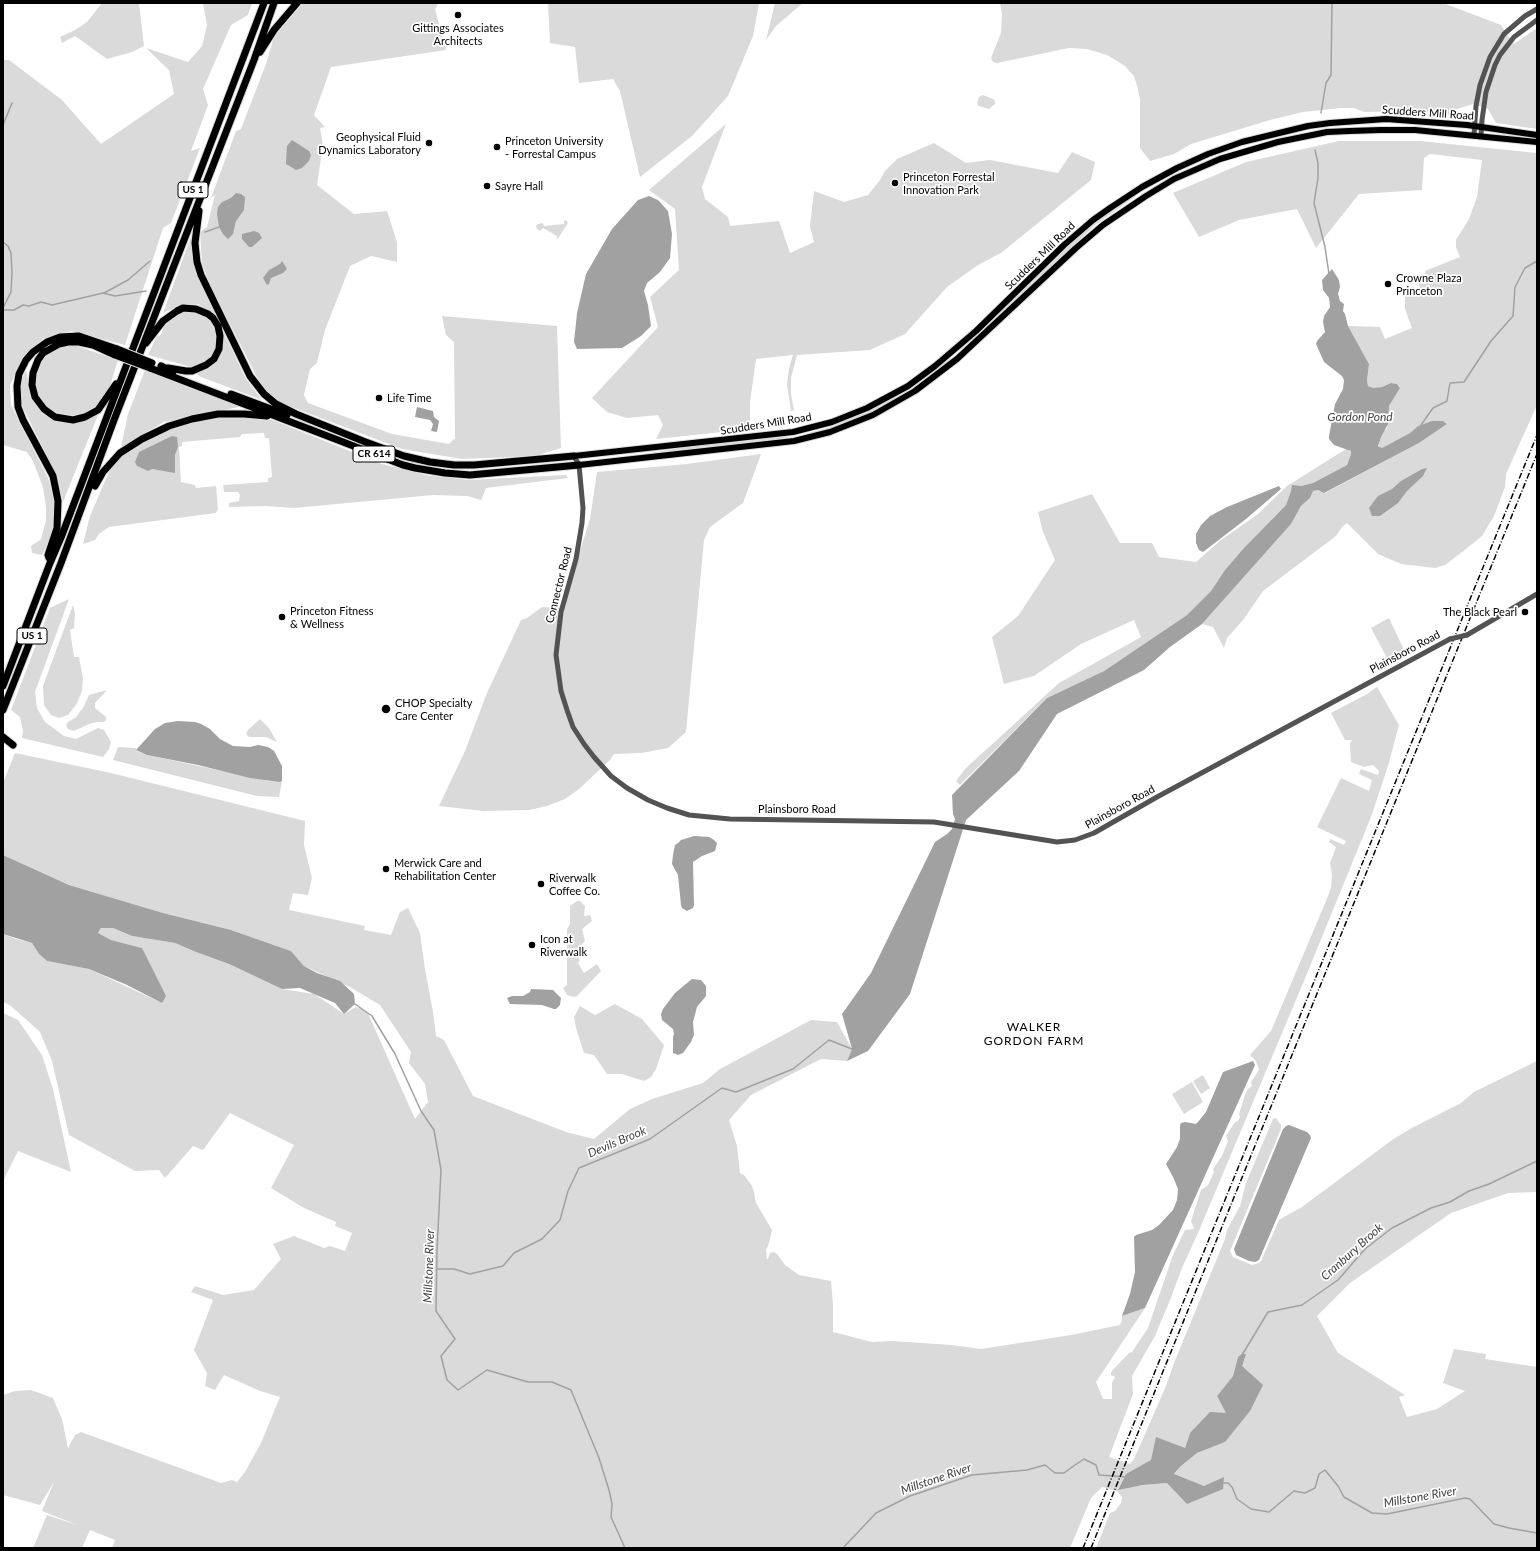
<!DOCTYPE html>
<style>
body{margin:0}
#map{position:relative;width:1540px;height:1551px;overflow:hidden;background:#fff;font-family:Lato,sans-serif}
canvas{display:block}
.frame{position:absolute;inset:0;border:4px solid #000;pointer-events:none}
</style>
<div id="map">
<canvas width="1540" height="1551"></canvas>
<div class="frame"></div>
</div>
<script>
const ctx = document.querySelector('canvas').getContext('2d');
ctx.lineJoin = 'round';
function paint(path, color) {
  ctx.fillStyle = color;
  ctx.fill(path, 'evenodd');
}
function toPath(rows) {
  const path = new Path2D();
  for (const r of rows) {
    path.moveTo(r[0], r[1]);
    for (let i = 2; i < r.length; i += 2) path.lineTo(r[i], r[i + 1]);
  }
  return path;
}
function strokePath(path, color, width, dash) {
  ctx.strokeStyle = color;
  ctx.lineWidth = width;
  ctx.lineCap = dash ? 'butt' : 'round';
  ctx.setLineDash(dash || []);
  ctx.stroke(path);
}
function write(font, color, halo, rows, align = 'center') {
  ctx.font = font + ' Lato,sans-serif';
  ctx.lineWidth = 3.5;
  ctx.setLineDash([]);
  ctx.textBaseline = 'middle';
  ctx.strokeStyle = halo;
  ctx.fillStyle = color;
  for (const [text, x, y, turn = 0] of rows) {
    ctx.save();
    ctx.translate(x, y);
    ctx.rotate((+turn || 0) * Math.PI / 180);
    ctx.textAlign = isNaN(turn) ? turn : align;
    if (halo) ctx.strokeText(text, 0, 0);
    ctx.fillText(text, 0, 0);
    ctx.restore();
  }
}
const green = toPath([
 [102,3,139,3,144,46,132,52,107,59,75,36,62,43,60,37,75,30,87,22],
 [203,3,252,3,248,15,231,25,203,89,208,105,191,151,200,148,171,223,163,228,125,345,71,331,43,339,23,357,10,385,11,405,48,478,54,499,54,520,49,541,42,555,32,553,31,546,41,539,46,520,46,507,43,487,33,461,27,452,3,445,3,60,9,60,62,100,101,144,174,94,169,70,146,48,188,62,202,46,207,25],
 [303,3,439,3,435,9,446,50,331,67,314,115,325,127,320,128,323,145,317,185,354,214,387,211,397,242,397,262,371,256,350,266,325,330,317,363,310,369,304,395,308,403,392,434,449,444,455,438,454,342,446,335,442,316,557,326,561,448,535,456,462,459,402,449,284,404,276,400,263,389,209,283,202,263,200,232,207,227,215,195,211,198,236,131,241,129,266,64,274,37],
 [548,3,759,3,753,36,728,96,692,136,640,177,620,91,613,79,579,83,575,47,550,43],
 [775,3,803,3,776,26,766,40],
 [1000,3,1443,3,1501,25,1514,44,1537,28,1537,129,1496,123,1488,109,1473,104,1454,110,1457,116,1412,111,1364,112,1354,108,1341,108,1303,112,1270,120,1191,144,1174,154,1150,161,1140,148,1140,99,1138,89,1134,76,1125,66,1107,55,1087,49,1069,48,997,63,993,62,991,58,1001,33,1002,14],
 [983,95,993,99,995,101,995,104,989,109,979,106,977,104,979,97],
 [726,124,702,187,705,199,728,217,730,226,779,221,790,253,814,242,810,226,814,191,844,202,868,195,880,180,885,171,897,159,934,143,966,163,990,160,1058,173,1072,152,1095,162,1091,180,1001,253,978,265,947,287,905,334,870,350,797,355,791,378,791,394,794,410,791,411,787,385,789,368,793,355,756,359,750,402,750,429,656,439,663,425,658,415,627,418,607,412,592,398,658,327,650,297,679,270,675,209,649,190],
 [1339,141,1420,141,1537,153,1537,405,1506,474,1505,487,1494,516,1482,536,1466,549,1445,565,1435,568,1401,564,1378,554,1347,523,1342,527,1336,536,1263,591,1243,620,1227,638,1224,648,1213,627,1202,624,1291,524,1301,506,1310,498,1313,491,1318,490,1325,493,1419,443,1447,424,1443,421,1433,421,1418,426,1410,433,1382,448,1380,448,1378,442,1383,432,1387,428,1389,406,1400,387,1397,384,1391,383,1382,387,1373,389,1368,386,1367,380,1369,364,1348,326,1380,327,1385,339,1412,328,1405,309,1405,298,1407,293,1420,288,1418,280,1426,276,1425,271,1460,257,1456,247,1456,240,1469,219,1477,197,1482,160,1430,154,1424,158,1422,190,1359,194,1316,248,1297,209,1239,220,1199,237,1173,193,1246,162],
 [1135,194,1136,196,1095,225,966,349,965,347,993,321,1005,306,1066,247,1102,217],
 [566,220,568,223,557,240,557,236,543,228,540,231,537,229,536,226,538,224,543,223,544,226,564,224,564,221],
 [192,234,195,269,219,321,198,304,181,305,163,313],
 [191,310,204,315,216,328,217,347,212,356,203,364,191,367,148,355,157,336,161,335,165,323,175,315],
 [223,331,246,379,262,400,201,377,195,373,211,367,219,357,224,343],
 [71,344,118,360,110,386,98,405,82,414,58,417,40,400,34,383,39,364,50,351],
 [951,358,952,359,919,386,877,410,843,424,805,436,805,434,830,427,881,404,902,393,925,378],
 [26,370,32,400,44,415,63,423,80,422,100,410,63,502,57,476,23,408,19,388],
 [145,370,224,398,239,407,164,422,121,447,128,414],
 [228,416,252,416,275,421,382,464,426,475,469,480,566,475,568,478,486,488,481,500,467,496,433,495,294,508,265,506,229,507,229,503,239,501,240,495,238,492,224,492,223,485,268,482,268,478,272,477,269,438,265,438,264,433,242,434,240,437,182,442,182,446,179,447,181,482,195,485,196,488,216,486,218,509,216,513,109,527,99,534,95,540,83,544,90,516,105,481,111,468,120,457,133,447,157,434,176,426,206,419],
 [178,447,175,455,175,472,152,469],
 [787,436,787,438,718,448,635,456,678,448],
 [1346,449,1351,451,1351,454,1347,465,1313,483,1301,486,1291,491,1286,505,1243,549,1225,570,1211,591,1187,615,1104,671,1047,698,960,785,956,781,965,769,1059,683,1141,637,1134,620,1081,644,1034,676,1004,684,992,637,1018,616,1055,560,1043,532,1038,512,1092,494,1120,543,1152,543,1159,557,1196,562,1221,540,1258,514,1287,486],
 [761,454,743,503,710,527,704,540,686,732,668,748,641,753,614,754,610,760,579,789,565,799,547,806,529,810,483,811,439,806,465,751,487,693,521,620,527,618,542,607,562,608,590,519,597,472,687,464],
 [69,599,35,692,37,708,45,722,64,736,76,739,98,728,104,730,111,742,109,749,103,757,22,738,23,731,20,717,11,710,50,608],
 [73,605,75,614,74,628,70,630,74,657,79,657,83,678,82,691,76,705,68,715,59,718,51,715,44,705,43,686],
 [1389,618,1405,652,1388,660,1371,628],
 [1377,687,1399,725,1388,766,1371,817,1306,976,1198,1233,1182,1268,1170,1300,1155,1336,1132,1376,1133,1394,1109,1457,1130,1464,1134,1459,1166,1386,1174,1363,1225,1239,1227,1230,1240,1206,1246,1183,1273,1119,1276,1118,1281,1125,1281,1129,1230,1251,1233,1257,1252,1265,1259,1263,1261,1261,1279,1220,1282,1218,1302,1207,1392,1140,1410,1129,1461,1103,1474,1092,1537,1061,1537,1192,1508,1193,1451,1213,1350,1283,1317,1316,1338,1353,1405,1395,1399,1397,1407,1417,1437,1409,1465,1391,1443,1383,1454,1349,1486,1354,1485,1359,1537,1367,1537,1548,1096,1548,1110,1513,1115,1511,1121,1503,1122,1497,1117,1491,1102,1487,1091,1498,1070,1548,112,1548,115,1540,90,1530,82,1548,33,1548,47,1515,77,1525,42,1511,54,1482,40,1505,3,1495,3,1395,15,1391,31,1390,53,1398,62,1419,68,1448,75,1435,81,1432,221,1483,232,1480,237,1482,245,1472,261,1443,280,1397,260,1391,224,1375,215,1390,205,1386,207,1373,194,1350,213,1300,191,1292,195,1286,223,1295,254,1290,281,1259,273,1244,294,1236,324,1248,330,1246,345,1251,352,1233,335,1226,336,1222,304,1208,271,1188,294,1145,230,1113,203,1150,193,1146,165,1178,159,1170,135,1171,69,1135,52,1061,40,1032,11,1006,3,1002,3,934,16,939,32,943,39,954,47,961,89,969,162,1003,142,948,111,940,98,933,101,928,113,928,132,936,175,943,196,952,229,964,282,989,314,994,344,1014,356,1007,367,1011,415,1119,428,1102,425,1084,409,1063,411,1052,380,1005,350,987,304,966,291,951,231,930,163,913,69,885,3,855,3,783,15,753,111,773,305,821,304,845,312,878,308,895,293,893,289,910,365,926,364,930,391,935,400,912,408,908,420,933,425,969,433,1012,436,1036,444,1040,473,1096,566,1132,594,1139,630,1109,652,1099,703,1083,720,1069,811,1020,837,1022,852,1049,847,1061,821,1059,751,1095,729,1120,737,1146,740,1173,744,1175,752,1186,754,1192,756,1203,772,1230,769,1243,766,1250,767,1259,768,1259,770,1253,774,1252,777,1254,785,1265,799,1275,831,1281,833,1304,833,1332,872,1342,892,1341,952,1345,981,1349,1071,1335,1120,1325,1122,1320,1122,1316,1145,1308,1096,1382,1103,1399,1112,1399,1112,1383,1115,1377,1111,1375,1111,1372,1129,1353,1132,1352,1148,1328,1173,1255,1185,1230,1194,1229,1191,1221,1201,1190,1208,1185,1214,1172,1213,1169,1222,1156,1228,1141,1226,1136,1235,1122,1238,1121,1240,1117,1239,1114,1245,1095,1248,1089,1252,1086,1251,1082,1259,1070,1256,1061,1250,1055,1271,1031,1326,901,1331,888,1332,875,1330,863,1336,847,1329,842,1330,839,1344,845,1346,841,1317,827,1341,778,1369,791,1372,780,1359,774,1361,769,1378,775,1379,771,1373,765,1364,767,1351,762,1350,744,1352,740,1345,740,1331,713,1367,694],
 [1238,1357,1242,1366,1225,1442,1197,1453,1181,1466,1174,1475,1204,1486,1167,1483,1143,1485,1118,1489,1126,1474,1151,1461,1185,1448,1190,1433,1227,1413,1217,1396,1233,1376],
 [107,690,95,703,95,708,106,717,106,720,104,722,97,722,89,724,74,731,68,729,66,725,68,722,75,718,83,708,89,695],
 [260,719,269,728,277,742,266,737,249,737,246,734,248,730],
 [118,747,136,748,137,751,147,755,269,781,279,782,282,781,279,797,257,796,113,760],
 [577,901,580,901,585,906,584,916,590,915,592,921,582,929,585,941,577,949,580,952,577,956,580,960,578,963,584,973,597,964,601,971,577,996,574,997,567,995,563,988,567,985,567,929,570,924,570,906],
 [615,1004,642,1019,664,1045,656,1069,651,1077,644,1081,622,1074,607,1074,594,1055,584,1053,576,1028,574,1017,580,1006,595,1015],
 [3,1013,18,1020,42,1055,53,1089,71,1172,18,1151,3,1181],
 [1203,1075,1210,1088,1201,1094,1193,1081],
 [1192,1082,1203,1102,1184,1114,1172,1094]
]);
const water = toPath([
 [292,140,309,151,311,155,309,161,302,168,296,170,286,164,286,162,287,146],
 [236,193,241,194,245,197,244,210,236,221,233,234,228,239,223,234,219,227,217,214,218,207,222,202,231,198],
 [649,196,658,200,668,211,672,234,670,258,660,272,647,283,644,291,648,305,651,326,641,336,622,348,577,349,574,342,577,313,586,274,612,229,638,200],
 [254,231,259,233,262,238,252,247,249,247,242,239,242,234],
 [282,261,287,269,283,273,271,278,269,284,267,285,263,278,269,270,280,264],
 [1332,269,1339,280,1340,287,1338,294,1340,301,1344,304,1343,311,1345,314,1348,326,1369,364,1367,380,1368,386,1373,388,1382,387,1391,383,1397,384,1400,388,1389,406,1388,424,1381,437,1378,446,1382,448,1410,433,1418,426,1432,421,1443,421,1447,424,1419,443,1324,493,1318,490,1313,491,1310,498,1301,506,1291,524,1202,624,1170,647,1144,670,1057,714,1019,771,966,820,910,994,868,1051,847,1061,852,1049,842,1014,871,973,935,842,947,834,952,829,955,819,953,814,952,795,1047,698,1104,671,1187,615,1211,591,1225,570,1243,549,1286,505,1291,491,1292,485,1301,486,1313,483,1347,465,1351,454,1351,451,1334,445,1329,439,1329,436,1335,404,1343,389,1344,380,1342,376,1324,362,1316,344,1317,341,1325,332,1323,322,1324,316,1330,307,1329,298,1323,290,1322,280],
 [417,407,433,411,434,417,439,421,437,432,431,431,433,424,430,420,415,417],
 [172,436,177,437,178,447,175,455,175,473,152,469,148,471,137,466,135,462,139,452],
 [1427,468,1423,476,1407,491,1398,503,1380,516,1372,516,1369,508,1378,496,1392,489,1401,481,1422,469],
 [1279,486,1281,489,1246,519,1203,552,1199,550,1196,543,1196,534,1201,525,1210,516,1227,507],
 [178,721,195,722,201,724,210,729,220,739,233,746,250,747,258,745,268,747,274,751,282,766,282,781,279,782,250,778,198,765,147,755,136,750,155,729,165,723],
 [694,836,709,837,714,840,717,843,715,851,702,856,693,862,694,905,693,908,687,911,682,908,681,905,678,875,672,864,673,855,675,845,678,843,681,840],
 [3,855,69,885,163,913,231,930,291,951,304,966,317,973,340,981,354,994,355,1004,344,1014,335,1003,300,988,282,989,229,964,196,952,175,943,132,936,113,928,101,928,98,933,111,940,142,948,166,996,162,1003,127,985,89,969,47,961,39,954,32,943,3,934],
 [692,979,701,980,706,986,706,996,697,1007,693,1022,694,1035,691,1042,683,1053,678,1055,673,1053,673,1037,674,1034,673,1029,662,1020,661,1014,663,1009,675,993],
 [531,989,553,990,561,998,560,1005,556,1009,554,1009,542,1005,510,1004,507,998,512,996,523,996,530,992],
 [1253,1061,1255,1065,1145,1308,1122,1316,1130,1294,1135,1272,1134,1237,1136,1235,1152,1230,1159,1225,1173,1210,1177,1200,1178,1189,1173,1177,1166,1164,1177,1147,1180,1139,1180,1125,1181,1123,1185,1122,1196,1124,1198,1122,1206,1112,1223,1072],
 [1289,1125,1307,1132,1310,1135,1311,1138,1259,1260,1255,1262,1249,1261,1236,1255,1234,1249,1283,1129,1286,1126],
 [1242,1354,1246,1354,1242,1366,1263,1385,1250,1411,1225,1442,1197,1453,1181,1466,1174,1474,1204,1486,1224,1477,1223,1489,1187,1504,1167,1483,1143,1485,1118,1490,1126,1474,1151,1460,1156,1437,1185,1448,1190,1433,1210,1412,1226,1413,1217,1396,1233,1376,1238,1357]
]);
const stream = toPath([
 [1321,113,1326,83,1331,75,1332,3],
 [3,125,12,103],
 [1315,150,1318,163,1318,178,1314,203,1325,247,1329,274],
 [205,232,219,227],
 [3,242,8,246,11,253,12,273,11,292,3,308],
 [104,293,128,280,150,261],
 [3,310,14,310,23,305,29,306,41,302,52,305,103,293,115,296,146,291],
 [1421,425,1433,408,1447,401,1450,383,1464,382,1491,341,1513,316,1515,287,1525,268,1537,261],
 [355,1004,372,1016,395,1054,421,1111,434,1130,441,1170,437,1250,436,1311,455,1339,441,1356,447,1380,458,1390,487,1370,528,1382,552,1382,571,1390,599,1458,609,1490,612,1504,611,1517,625,1548],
 [437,1269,454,1269,470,1274,503,1266,514,1253,542,1239,560,1220,568,1191,579,1168,650,1139,722,1088,736,1092,793,1069,829,1040,852,1049],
 [1242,1355,1268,1312,1302,1305,1338,1280,1365,1249,1392,1228,1431,1208,1450,1202,1469,1191,1489,1184,1537,1161],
 [1223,1483,1228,1483,1232,1487,1237,1499,1251,1509,1269,1512,1294,1491,1305,1493,1315,1488,1319,1474,1325,1470,1338,1486,1344,1497,1372,1513,1387,1514,1465,1498,1470,1499,1494,1524,1509,1528,1537,1533],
 [843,1548,876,1513,910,1496,972,1475,1027,1470,1045,1465,1055,1473,1064,1473,1075,1465,1084,1459,1096,1465,1099,1475,1126,1477]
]);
const minor = toPath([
 [1474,135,1476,106,1480,85,1490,57,1504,34,1525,16,1537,9],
 [1481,136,1482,120,1486,92,1495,65,1500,55,1514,37,1537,20],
 [574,456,579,465,583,508,582,523,576,559,561,612,556,655,561,691,567,710,573,727,584,744,594,757,611,776,627,788,648,800,667,808,689,815,730,819,934,822,1057,842,1075,840,1094,833,1157,797,1450,639],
 [1467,635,1537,594]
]);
const major = toPath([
 [574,456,793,432,832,422,867,408,908,386,935,366,976,331,1064,245,1093,220,1110,208,1142,187,1177,168,1208,154,1242,142,1308,126,1330,123,1386,119,1467,125,1537,135],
 [579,465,794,441,830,432,873,415,915,391,957,359,1076,248,1103,225,1146,196,1174,179,1220,159,1278,142,1327,132,1349,131,1381,130,1415,130,1537,142]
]);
const highway = toPath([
 [260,52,274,30,297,3],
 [199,211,195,243,197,262,201,275,250,376,264,394,276,404,296,414,363,441,404,456,430,462,454,465,474,465,574,456],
 [146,343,163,321,177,311,183,308,196,309,208,314,213,318,218,326,220,336,219,349,214,359,206,365,192,371,186,371,168,368],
 [115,355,93,345,79,342,68,342,59,344,43,353,38,360,33,373,32,385,35,397,44,409,55,417,73,420,85,417,98,410,116,384],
 [161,366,173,372],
 [150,368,403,465,415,468,445,473,470,475,579,465],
 [231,394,287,415],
 [95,486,103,472,120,453,142,439,169,426,192,419,218,414,244,414,267,416],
 [49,558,48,555,57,528,58,501,53,476,23,420,18,407,17,386,19,374,26,360,33,352,47,342,60,337,79,336,117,349],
 [3,686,50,563,62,535,264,3],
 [3,710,61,563,114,420,254,60,274,3],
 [3,737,13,745]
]);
const rail = toPath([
 [1083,1548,1537,435],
 [1091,1548,1537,454]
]);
const minorBridge = toPath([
 [1450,639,1467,635]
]);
const highwayBridge = toPath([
 [117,349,152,363],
 [115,355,150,368]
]);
const markers = [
 [458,15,4,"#000"],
 [429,143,4,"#000"],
 [497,147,4,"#000"],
 [895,183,4,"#000"],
 [487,186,4,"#000"],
 [1388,284,4,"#000"],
 [379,398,4,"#000"],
 [1525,612,4,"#000"],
 [282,617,4,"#000"],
 [386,709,5,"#000"],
 [386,869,4,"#000"],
 [541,884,4,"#000"],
 [532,945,4,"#000"]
];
const shields = [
 [193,190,30],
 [374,454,42],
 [32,636,30]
];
const shieldNames = [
 ["US 1",193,190],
 ["CR 614",374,454],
 ["US 1",32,636]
];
const poiNames = [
 ["Gittings Associates",458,28,"center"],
 ["Architects",458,41,"center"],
 ["Geophysical Fluid",421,137,"right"],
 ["Dynamics Laboratory",421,150,"right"],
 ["Princeton University",505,141],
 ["- Forrestal Campus",505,154],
 ["Princeton Forrestal",903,177],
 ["Innovation Park",903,190],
 ["Sayre Hall",495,186],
 ["Crowne Plaza",1396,278],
 ["Princeton",1396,291],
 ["Life Time",387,398],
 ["Princeton Fitness",290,611],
 ["& Wellness",290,624],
 ["The Black Pearl",1517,612,"right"],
 ["CHOP Specialty",395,703],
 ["Care Center",395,716],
 ["Merwick Care and",394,863],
 ["Rehabilitation Center",394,876],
 ["Riverwalk",549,878],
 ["Coffee Co.",549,891],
 ["Icon at",540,939],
 ["Riverwalk",540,952]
];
const streetNames = [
 ["Scudders Mill Road",1428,113,4],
 ["Scudders Mill Road",1040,256,-44],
 ["Scudders Mill Road",766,424,-9],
 ["Connector Road",559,585,-76],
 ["Plainsboro Road",1405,652,-28],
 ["Plainsboro Road",1120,807,-29],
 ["Plainsboro Road",797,809]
];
const waterNames = [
 ["Gordon Pond",1360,417],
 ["Devils Brook",617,1142,-23],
 ["Cranbury Brook",1352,1252,-42],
 ["Millstone River",429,1266,-88],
 ["Millstone River",936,1479,-19],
 ["Millstone River",1420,1497,-10]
];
const neighbourhoodNames = [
 ["WALKER",1034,1027],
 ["GORDON FARM",1034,1041]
];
paint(green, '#dadada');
paint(water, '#a1a1a1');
strokePath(stream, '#a1a1a1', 1.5);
strokePath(major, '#dbdbdb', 8);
strokePath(highway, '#dbdbdb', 9);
strokePath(minor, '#535353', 5);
strokePath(major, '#000', 6);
strokePath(highway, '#000', 7);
strokePath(rail, '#000', 1.5, [6, 2, 1, 2]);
strokePath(highwayBridge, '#dbdbdb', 9, []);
strokePath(minorBridge, '#535353', 5);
strokePath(highwayBridge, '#000', 7);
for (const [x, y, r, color] of markers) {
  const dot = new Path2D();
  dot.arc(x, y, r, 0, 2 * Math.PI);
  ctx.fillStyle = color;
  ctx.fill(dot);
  strokePath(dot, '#fff', 1.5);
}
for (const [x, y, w] of shields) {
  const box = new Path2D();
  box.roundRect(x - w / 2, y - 8, w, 16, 3);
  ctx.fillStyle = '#fff';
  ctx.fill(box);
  strokePath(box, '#000', 1);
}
write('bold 10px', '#000', null, shieldNames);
write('11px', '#000', '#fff', poiNames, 'left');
write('11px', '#000', '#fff', streetNames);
write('italic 12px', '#424242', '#fff', waterNames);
ctx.letterSpacing = '1px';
write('12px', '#000', '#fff', neighbourhoodNames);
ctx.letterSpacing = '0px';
</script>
